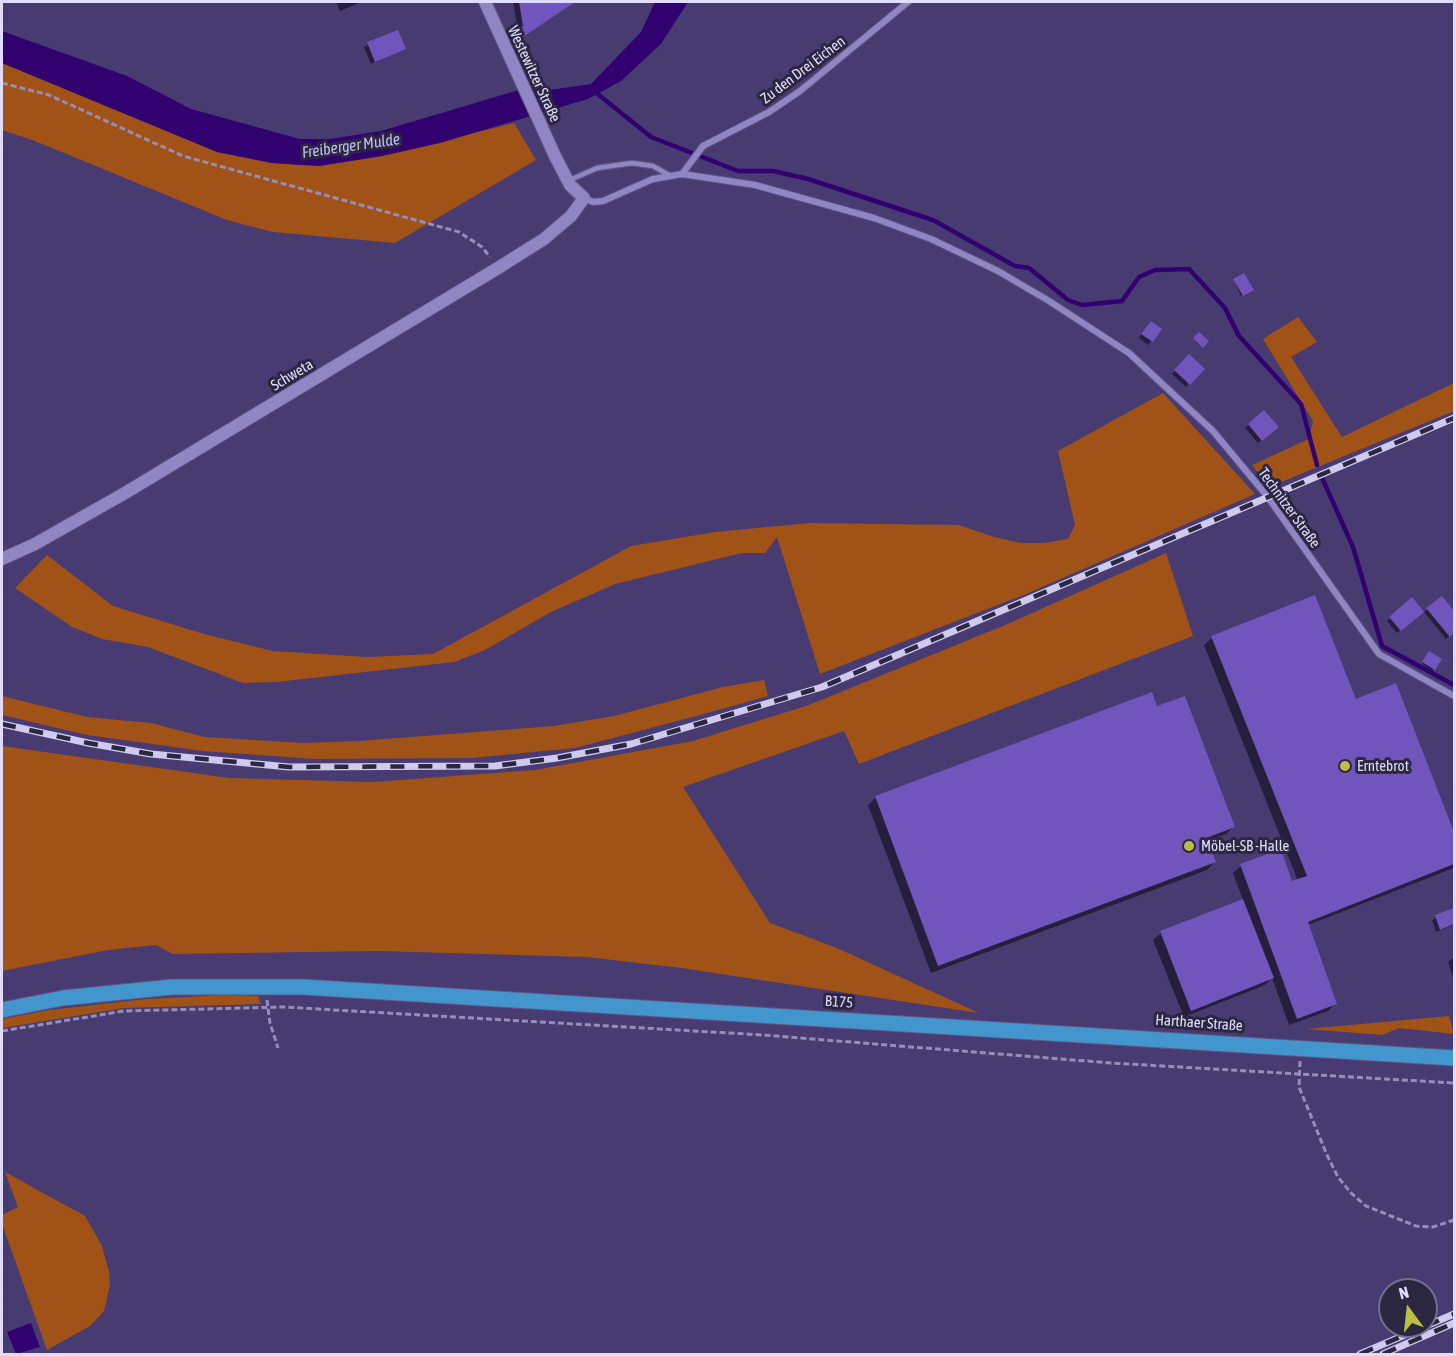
<!DOCTYPE html>
<meta charset="utf-8">
<style>
body{margin:0}
#map{position:relative;width:1456px;height:1356px;overflow:hidden;background:#473b72;font-family:"Asap Condensed",sans-serif}
canvas{display:block}
.frame{position:absolute;inset:0;border:3px solid #e1dcfe;pointer-events:none}
.north{position:absolute;left:1378px;top:1278px;width:60px;height:60px;box-sizing:border-box;background:#2c2741;border:2px solid #746f8d;border-radius:50%;rotate:345deg;font-size:16px;font-weight:700;line-height:24px;text-align:center;color:#e1dcfe}
.north::after{content:'';display:block;margin:auto;width:21px;height:27px;background:#bac045;clip-path:polygon(50% 0,100% 100%,50% 72%,0 100%)}
</style>
<div id="map">
<canvas width="1456" height="1356"></canvas>
<div class="frame"></div>
<div class="north">N</div>
</div>
<script>
const ctx = document.querySelector('canvas').getContext('2d');
ctx.lineJoin = 'round';
function paint(path, color) {
  ctx.fillStyle = color;
  ctx.fill(path, 'evenodd');
}
function toPath(rows) {
  const path = new Path2D();
  for (const r of rows) {
    path.moveTo(r[0], r[1]);
    for (let i = 2; i < r.length; i += 2) path.lineTo(r[i], r[i + 1]);
  }
  return path;
}
function strokePath(path, color, width, dash) {
  ctx.strokeStyle = color;
  ctx.lineWidth = width;
  ctx.lineCap = dash ? 'butt' : 'round';
  ctx.setLineDash(dash || []);
  ctx.stroke(path);
}
function write(font, color, halo, rows, align = 'center') {
  ctx.font = font + ' "Asap Condensed",sans-serif';
  ctx.lineWidth = 6;
  ctx.setLineDash([]);
  ctx.textBaseline = 'middle';
  ctx.strokeStyle = halo;
  ctx.fillStyle = color;
  for (const [text, x, y, turn = 0] of rows) {
    ctx.save();
    ctx.translate(x, y);
    ctx.rotate((+turn || 0) * Math.PI / 180);
    ctx.textAlign = isNaN(turn) ? turn : align;
    if (halo) ctx.strokeText(text, 0, 0);
    ctx.fillText(text, 0, 0);
    ctx.restore();
  }
}
const green = toPath([
 [2,63,217,152,272,163,319,166,382,156,514,123,536,160,395,243,273,232,227,220,35,141,2,130],
 [1298,317,1317,342,1291,357,1342,437,1454,383,1454,411,1269,487,1252,465,1309,439,1313,421,1263,339],
 [1163,393,1255,494,1026,594,820,674,777,537,765,553,742,553,615,584,551,612,485,650,454,662,277,682,243,683,148,647,102,639,72,627,15,588,47,555,113,606,204,634,273,651,367,657,433,654,631,546,715,532,810,523,959,525,994,537,1021,543,1044,543,1068,539,1075,525,1058,451],
 [1166,553,1193,636,859,764,844,731,683,787,770,923,837,948,979,1013,681,968,587,957,378,951,173,954,156,945,108,950,2,971,2,746,229,778,373,782,535,770,693,741,809,705,1010,623],
 [764,680,768,696,700,715,575,748,472,758,314,759,203,751,87,735,2,715,2,696,87,717,151,723,205,737,304,743,359,741,554,726,614,716,723,687],
 [223,995,258,996,261,1004,124,1008,2,1028,2,1019,49,1010,146,999],
 [1449,1016,1454,1034,1399,1028,1382,1035,1306,1029],
 [5,1172,85,1216,102,1246,109,1272,110,1285,104,1311,90,1326,47,1350,2,1224,2,1215,18,1207]
]);
const water = toPath([
 [655,2,688,2,661,44,621,81,588,99,440,143,382,156,319,166,272,163,217,152,2,63,2,31,127,76,191,109,300,139,330,139,381,131,539,84,549,90,591,84,641,32],
 [31,1323,40,1347,16,1354,7,1332]
]);
const shadow = toPath([
 [336,2,362,2,340,11],
 [513,2,575,2,510,46,506,40,518,31],
 [397,32,404,49,371,64,364,47],
 [1234,280,1251,291,1241,296],
 [1147,326,1160,330,1148,345,1139,338],
 [1189,356,1203,369,1186,387,1172,374],
 [1264,412,1277,427,1258,443,1245,428],
 [1441,598,1454,614,1454,632,1446,639,1424,612],
 [1419,615,1397,633,1387,621,1390,618],
 [1212,638,1355,701,1395,685,1454,836,1454,868,1308,925,1336,1003,1328,1011,1289,1025,1272,978,1265,985,1184,1017,1153,940,1161,933,1243,900,1233,873,1241,866,1291,883,1298,881,1204,645],
 [1430,653,1440,660,1432,671,1422,664],
 [1157,708,1234,826,1226,834,1206,841,1214,862,1207,870,931,973,868,805,876,798],
 [1454,910,1454,925,1436,932,1432,920],
 [1454,957,1454,981,1448,962]
]);
const stream = toPath([
 [594,91,651,137,738,171,773,171,808,179,933,220,1015,266,1029,268,1068,300,1082,305,1122,301,1139,277,1155,270,1189,269,1225,308,1239,336,1301,404,1317,465],
 [1323,480,1353,547,1382,646,1454,685]
]);
const building = toPath([
 [519,2,575,2,516,42,511,34,523,26],
 [398,30,406,49,375,62,367,42],
 [1244,273,1254,290,1243,296,1233,279],
 [1151,321,1162,329,1153,342,1141,334],
 [1199,332,1209,341,1203,348,1193,338],
 [1189,354,1205,369,1190,385,1174,370],
 [1264,410,1279,427,1262,441,1248,424],
 [1315,595,1356,699,1396,683,1454,832,1454,864,1308,922,1337,1004,1297,1019,1240,864,1281,849,1292,881,1307,876,1211,636],
 [1442,596,1454,611,1454,633,1450,637,1426,608],
 [1412,597,1424,612,1401,631,1389,617],
 [1429,651,1442,659,1435,670,1422,662],
 [1152,692,1157,706,1185,696,1235,827,1206,838,1216,862,938,966,875,796],
 [1243,899,1274,978,1191,1011,1160,931],
 [1454,908,1454,924,1440,930,1435,915]
]);
const path = toPath([
 [2,83,49,95,183,156,459,232,482,247,490,257],
 [267,1000,270,1023,278,1048],
 [2,1031,124,1011,284,1007,763,1035,1111,1063,1454,1083],
 [1300,1061,1299,1087,1327,1155,1338,1177,1351,1193,1366,1206,1416,1226,1433,1227,1454,1220]
]);
const lane = toPath([
 [570,180,597,168,632,163,653,166,669,175]
]);
const street = toPath([
 [682,174,703,146,769,112,800,91,908,2],
 [584,198,593,202,603,201,653,179,682,174,755,185,874,218,931,239,998,271,1049,301,1129,353,1213,431,1267,496,1379,654,1454,696]
]);
const secondary = toPath([
 [2,559,35,544,125,493,498,268,544,239,571,216,584,198,570,185,555,156,485,2]
]);
const primary = toPath([
 [2,1010,63,998,172,987,303,987,1454,1058]
]);
const rail = toPath([
 [2,724,88,743,151,754,289,767,495,766,557,758,631,744,822,687,1454,418],
 [1426,1326,1454,1314],
 [1360,1354,1426,1326],
 [1383,1354,1454,1323]
]);
const markers = [
 [1345,766,6,"#bac045"],
 [1189,846,6,"#bac045"]
];
const streetNames = [
 ["Zu den Drei Eichen",803,70,-37],
 ["Westewitzer Straße",534,74,65],
 ["Schweta",292,375,-31],
 ["Technitzer Straße",1289,508,54],
 ["B175",839,1002,4],
 ["Harthaer Straße",1199,1023,4]
];
const poiNames = [
 ["Erntebrot",1357,766],
 ["Möbel-SB -Halle",1201,846]
];
const waterNames = [
 ["Freiberger Mulde",351,146,-8]
];
paint(green, '#a05217');
paint(water, '#31026f');
paint(shadow, '#0007');
strokePath(stream, '#31026f', 4.5);
paint(building, '#7055bd');
strokePath(lane, '#605584', 7);
strokePath(street, '#605584', 8);
strokePath(secondary, '#605584', 14);
strokePath(primary, '#605584', 17);
strokePath(path, '#968eba', 3, [6, 3]);
strokePath(lane, '#9186c4', 4.5);
strokePath(street, '#9186c4', 6);
strokePath(secondary, '#9186c4', 12);
strokePath(primary, '#4395ce', 15);
strokePath(rail, '#cfcaee', 7);
strokePath(rail, '#2c2741', 4.5, [14]);
for (const [x, y, r, color] of markers) {
  const dot = new Path2D();
  dot.arc(x, y, r, 0, 2 * Math.PI);
  ctx.fillStyle = color;
  ctx.fill(dot);
  strokePath(dot, '#2c2741', 2);
}
write('15px', '#e1dcfe', '#2c2741', streetNames);
write('15px', '#e1dcfe', '#2c2741', poiNames, 'left');
write('italic 16px', '#c3baf0', '#2c2741', waterNames);
</script>
